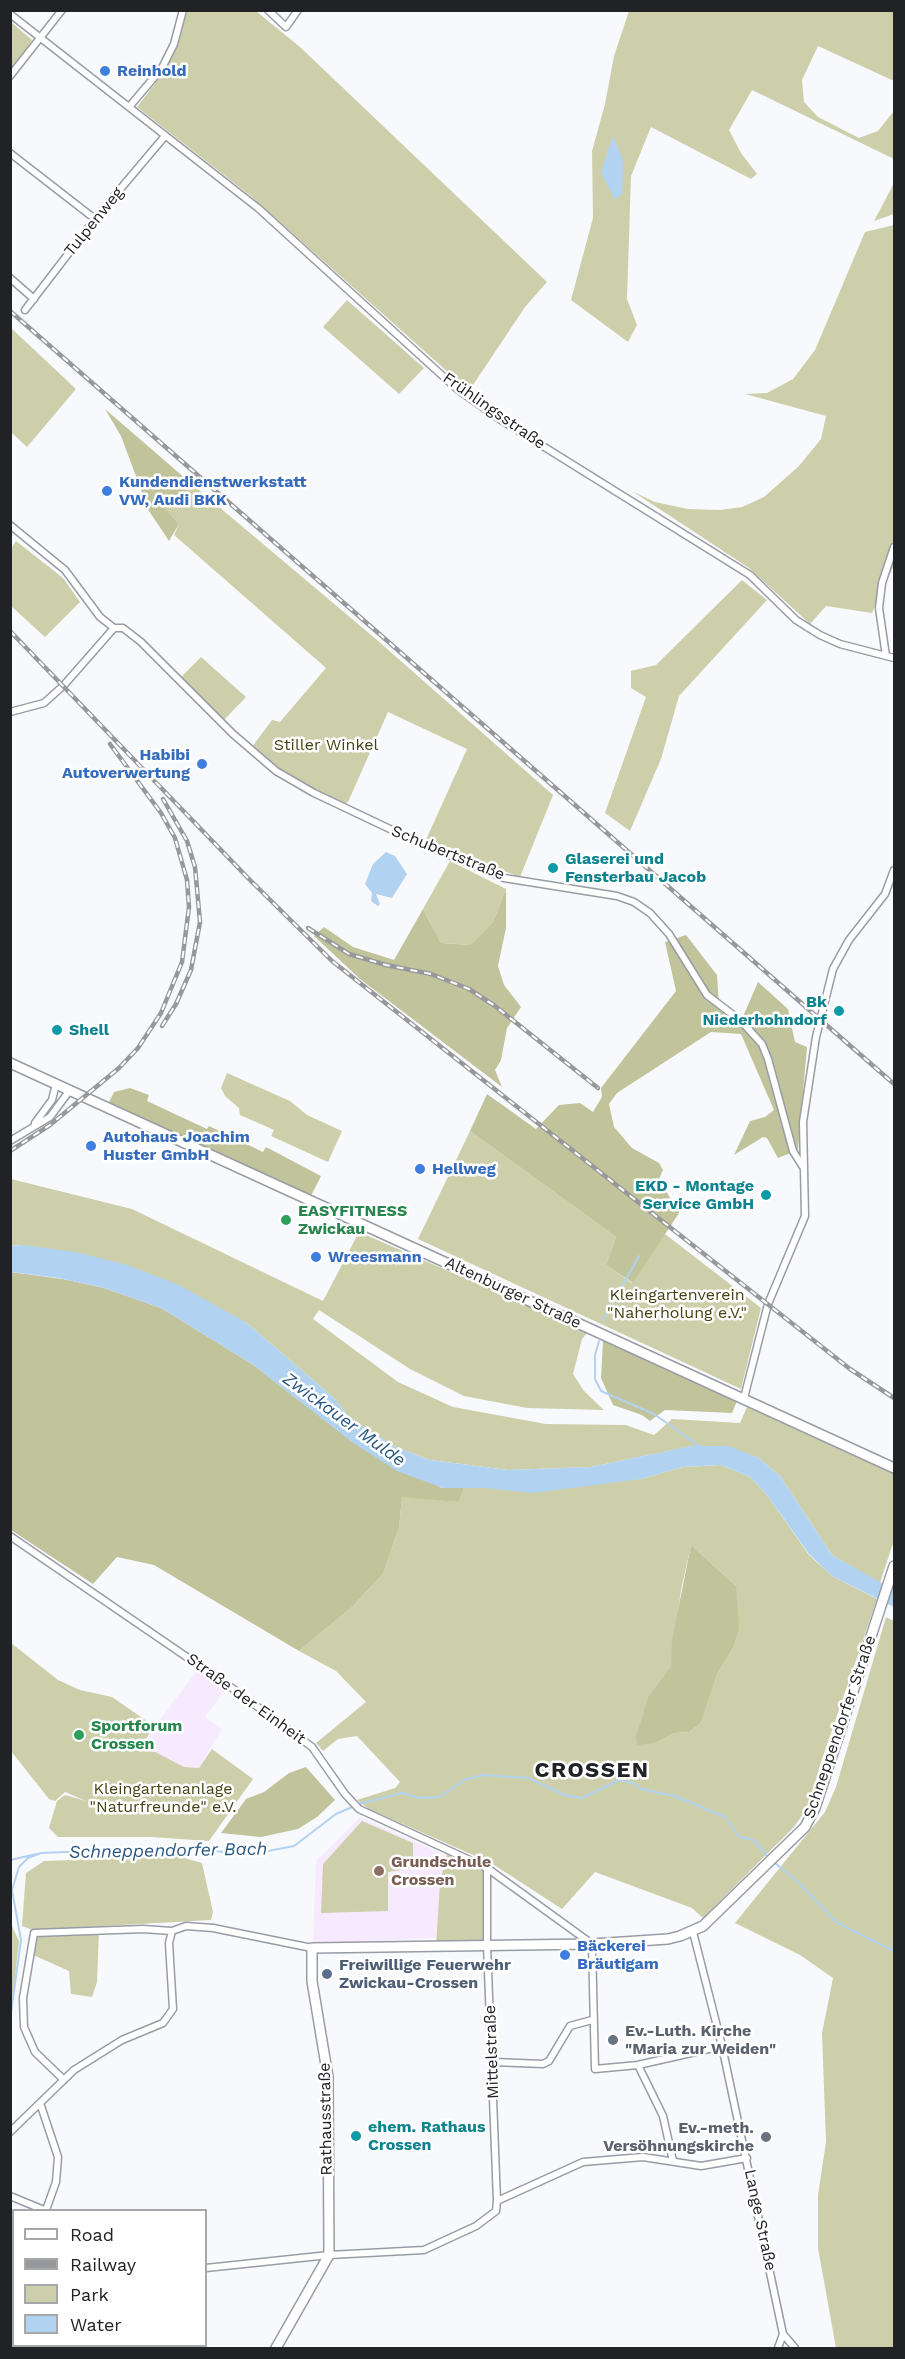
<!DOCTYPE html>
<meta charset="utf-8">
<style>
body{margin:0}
#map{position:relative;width:905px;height:2359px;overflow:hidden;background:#f8f9fd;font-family:"Work Sans",sans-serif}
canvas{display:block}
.frame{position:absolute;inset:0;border:12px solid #212225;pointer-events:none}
.legend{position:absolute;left:12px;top:2209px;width:195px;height:138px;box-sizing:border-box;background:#fff;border:2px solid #a6a7a8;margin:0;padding:8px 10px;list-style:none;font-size:18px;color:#212225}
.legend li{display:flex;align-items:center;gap:12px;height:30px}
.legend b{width:30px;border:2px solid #a6a7a8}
</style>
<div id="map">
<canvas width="905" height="2359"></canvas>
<div class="frame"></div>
<ul class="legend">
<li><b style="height:8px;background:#fff"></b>Road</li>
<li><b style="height:8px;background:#97989b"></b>Railway</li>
<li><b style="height:16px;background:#cdcfaa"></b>Park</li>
<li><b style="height:16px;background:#b2d2f1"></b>Water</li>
</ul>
</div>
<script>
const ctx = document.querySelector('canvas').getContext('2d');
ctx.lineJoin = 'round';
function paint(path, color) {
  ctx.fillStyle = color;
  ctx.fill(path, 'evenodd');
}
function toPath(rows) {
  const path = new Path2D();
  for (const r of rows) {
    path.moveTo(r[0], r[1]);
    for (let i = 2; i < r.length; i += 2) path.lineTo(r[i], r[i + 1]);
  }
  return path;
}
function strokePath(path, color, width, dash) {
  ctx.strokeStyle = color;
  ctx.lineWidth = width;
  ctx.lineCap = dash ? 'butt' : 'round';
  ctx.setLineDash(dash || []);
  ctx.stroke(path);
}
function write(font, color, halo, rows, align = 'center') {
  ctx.font = font + ' "Work Sans",sans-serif';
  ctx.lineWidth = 5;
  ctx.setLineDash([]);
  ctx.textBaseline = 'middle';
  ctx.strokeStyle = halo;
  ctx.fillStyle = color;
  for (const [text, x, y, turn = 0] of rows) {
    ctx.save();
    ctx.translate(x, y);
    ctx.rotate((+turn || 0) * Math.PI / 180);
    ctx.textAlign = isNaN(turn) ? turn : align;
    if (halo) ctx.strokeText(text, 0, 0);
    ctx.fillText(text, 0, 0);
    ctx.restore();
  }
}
const education = toPath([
 [198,1669,226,1689,205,1717,222,1729,199,1768,184,1767,141,1745],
 [360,1817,445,1855,436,1938,313,1944,316,1861]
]);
const green = toPath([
 [187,11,256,11,300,47,547,282,525,307,469,391,252,197,137,107,167,68,180,39],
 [629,11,894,11,894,81,818,46,802,80,804,102,818,117,859,138,878,131,894,111,894,159,752,90,729,130,741,153,757,174,751,179,651,127,631,176,627,299,637,325,628,342,571,300,593,218,592,151,605,104,614,56],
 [11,22,32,40,11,73],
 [894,183,894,214,874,221],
 [894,225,894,565,872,613,826,606,810,624,749,568,632,491,655,502,688,509,720,510,742,507,764,497,799,466,821,439,826,416,745,394,767,393,793,379,815,350,865,232],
 [347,300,424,368,399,394,323,327],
 [10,327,76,389,27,447,11,432],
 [193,485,377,640,553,795,520,877,425,842,467,749,388,712,348,802,342,804,279,768,252,747,272,720,280,722,326,668,174,535,179,524,165,508],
 [16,541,63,578,80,602,45,637,11,606,11,549],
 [742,580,767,600,679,696,661,759,630,831,605,813,646,697,631,688,631,671,656,665],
 [201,657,246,697,223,721,180,678],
 [450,861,506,889,493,922,470,945,441,943,423,909],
 [227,1073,290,1101,307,1115,342,1131,328,1162,271,1136,274,1130,240,1115,239,1108,225,1096,221,1088],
 [470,1131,616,1237,606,1265,632,1283,665,1234,761,1308,741,1389,418,1239],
 [11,1179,132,1209,323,1301,359,1232,588,1332,582,1339,573,1374,584,1391,604,1410,527,1408,464,1396,410,1369,319,1310,313,1319,398,1382,453,1407,546,1424,626,1425,654,1435,672,1419,740,1423,747,1407,894,1474,894,1540,880,1583,832,1555,780,1476,759,1458,729,1447,692,1446,591,1467,508,1470,430,1460,393,1446,349,1417,335,1399,247,1323,23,1245,11,1246],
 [721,1465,750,1477,767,1495,809,1555,832,1576,877,1599,820,1765,809,1805,794,1827,703,1918,692,1908,595,1872,562,1909,491,1863,369,1809,357,1800,395,1788,400,1782,357,1736,338,1739,323,1751,316,1743,366,1702,336,1671,299,1651,352,1607,383,1574,399,1528,402,1496,457,1502,464,1488,641,1479,683,1467],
 [691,1545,736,1586,733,1648,717,1675,701,1723,689,1732,674,1733,655,1743,649,1695,671,1666,681,1590],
 [886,1617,894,1621,894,2348,836,2348,818,2248,818,2195,826,2142,822,2033,833,1978,800,1955,735,1923,825,1812,836,1787],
 [11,1643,58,1680,80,1690,112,1697,154,1726,142,1745,184,1767,199,1768,212,1749,253,1779,209,1841,151,1837,58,1837,49,1828,57,1801,65,1795,86,1801,65,1792,55,1801,49,1799,11,1751],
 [362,1821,413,1843,413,1868,388,1872,388,1911,321,1913,323,1864],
 [448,1849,487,1868,487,1945,436,1945,440,1883],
 [177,1856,202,1863,213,1912,211,1920,33,1930,22,1926,26,1873,44,1861],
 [11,1924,19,1941,11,2014],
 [99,1931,97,1982,92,1997,71,1994,69,1971,33,1955,36,1938,41,1934]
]);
const forest = toPath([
 [105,409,193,485,165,508,179,524,169,541,149,511,121,436],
 [506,889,506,928,498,966,504,985,521,1007,507,1028,501,1060,495,1070,502,1087,360,979,314,936,324,927,353,947,394,960,423,909,441,943,470,945,493,922],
 [686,935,717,975,719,1005,741,1021,758,982,788,1009,795,1042,807,1047,798,1150,778,1158,767,1138,763,1137,734,1155,750,1121,765,1117,774,1110,741,1034,711,1032,617,1093,609,1104,614,1127,632,1148,659,1163,663,1170,659,1179,679,1213,633,1283,606,1265,616,1237,470,1131,487,1094,536,1129,559,1105,580,1103,593,1112,602,1097,601,1088,676,991,665,942],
 [130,1088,149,1095,147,1101,207,1129,209,1126,263,1152,266,1147,321,1176,311,1196,109,1102,114,1092],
 [10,1272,63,1279,104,1288,161,1308,252,1364,349,1439,442,1488,464,1488,458,1502,402,1497,399,1528,383,1574,352,1607,299,1651,154,1565,117,1557,93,1584,11,1530],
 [603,1341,737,1401,732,1413,665,1410,650,1421,642,1415,613,1405,601,1378],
 [691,1545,736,1586,739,1628,733,1648,717,1675,701,1723,689,1732,674,1733,655,1743,637,1745,636,1737,649,1695,671,1666,672,1640],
 [306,1767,335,1800,317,1817,298,1829,261,1837,221,1833,246,1799,264,1792,289,1773]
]);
const water = toPath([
 [613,136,623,160,622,194,615,200,601,172],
 [386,852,395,856,407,874,392,898,376,894,380,904,378,906,371,901,372,893,365,884,373,864],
 [23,1245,76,1252,127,1265,177,1284,247,1323,335,1399,349,1417,393,1446,430,1460,508,1470,591,1467,691,1446,729,1446,759,1458,780,1476,832,1555,894,1590,894,1607,832,1576,809,1554,767,1495,750,1477,721,1465,683,1467,641,1479,533,1493,485,1488,443,1488,397,1471,352,1442,252,1364,161,1308,104,1288,59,1278,11,1272,11,1246]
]);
const stream = toPath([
 [603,1320,639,1256],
 [599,1341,595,1355,595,1379,601,1391,654,1414,702,1448],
 [10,1860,37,1854],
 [775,1863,799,1883,836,1922,894,1951],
 [10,2020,21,1940,12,1890,19,1867,28,1858,41,1853,188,1847,237,1854,263,1852,294,1846,336,1814,359,1804,402,1793,419,1798,439,1797,464,1780,483,1775,529,1778,564,1795,582,1798,619,1780,633,1783,641,1789,675,1796,725,1817,739,1837,754,1840,768,1857]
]);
const street = toPath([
 [268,10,286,27,298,10],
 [10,14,258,208,457,389,501,420,750,575,796,620,820,635,840,644,894,658],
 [10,76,62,10],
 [129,107,162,68,174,44,183,10],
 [10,153,95,219],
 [10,278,34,299],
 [25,310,95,219,165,136],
 [10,525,65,570,100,617,114,628,64,685,44,703,10,712],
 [114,628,123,628,141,642,233,734,276,771,314,793,411,839,504,878,617,896,634,902,650,913,669,934,707,995,741,1021,762,1044,768,1059,793,1151,803,1167],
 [886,656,879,608,882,583,894,547],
 [35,1123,52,1100,56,1084],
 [10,1141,50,1117,70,1090],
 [744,1398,768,1304,805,1216,803,1122,816,1037,833,969,849,940,885,894,894,870],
 [10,1536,232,1688,312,1747,345,1794,359,1809,487,1868,592,1944,595,2069,638,2065,722,2046],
 [487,1868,487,1945,497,2201],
 [693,1932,722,2046,783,2334,795,2348],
 [493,2062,543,2064,549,2061,570,2026,592,2020],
 [638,2065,663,2116,673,2161],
 [63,2079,35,2052,24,2027,23,1998,34,1933,143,1929,172,1931],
 [40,2103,58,2157,56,2182,46,2210],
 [10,2132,74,2070,122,2040,163,2023,173,2009,169,1943,172,1931,186,1926,213,1928,312,1948],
 [10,2196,44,2210],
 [206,2268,329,2255,424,2250,476,2226,496,2211,497,2201,583,2162,643,2157,701,2166,747,2158],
 [10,2301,14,2302],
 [153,2346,162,2348],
 [778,2348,783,2334]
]);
const secondary = toPath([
 [10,1063,894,1468],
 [276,2348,329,2255,328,2077,312,1981,312,1948,592,1944,668,1939,680,1936,703,1926,805,1827,815,1808,894,1566]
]);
const rail = toPath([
 [10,311,894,1084],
 [10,631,248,878,332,961,850,1369,894,1398],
 [308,928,349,954,386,965,431,974,469,989,495,1006,598,1088],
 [162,1026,176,1004,191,970,200,922,195,867,187,841,163,799],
 [10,1151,50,1125,119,1068,138,1048,161,1013,182,962,189,907,187,880,175,838,161,813,110,744]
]);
const markers = [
 [105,71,6,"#3f7fe0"],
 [107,491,6,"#3f7fe0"],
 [202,764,6,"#3f7fe0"],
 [553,868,6,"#0f9aa8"],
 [839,1011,6,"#0f9aa8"],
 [57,1030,6,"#0f9aa8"],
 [91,1146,6,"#3f7fe0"],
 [420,1169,6,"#3f7fe0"],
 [766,1195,6,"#0f9aa8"],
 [286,1220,6,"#2e9e5b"],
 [316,1257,6,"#3f7fe0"],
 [79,1735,6,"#2e9e5b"],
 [379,1871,6,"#8d6e63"],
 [565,1955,6,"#3f7fe0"],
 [327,1974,6,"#5c6f8a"],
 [613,2040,6,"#6b7280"],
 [356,2136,6,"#0f9aa8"],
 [766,2137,6,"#6b7280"]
];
const shopNames = [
 ["Reinhold",117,71],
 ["Kundendienstwerkstatt",119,482],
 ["VW, Audi BKK",119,500],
 ["Habibi",190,755,"right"],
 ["Autoverwertung",190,773,"right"],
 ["Autohaus Joachim",103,1137],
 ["Huster GmbH",103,1155],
 ["Hellweg",432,1169],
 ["Wreesmann",328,1257],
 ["Bäckerei",577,1946],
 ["Bräutigam",577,1964]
];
const streetNames = [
 ["Tulpenweg",94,222,-51],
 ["Frühlingsstraße",494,411,35],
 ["Schubertstraße",448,853,22],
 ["Altenburger Straße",513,1293,25],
 ["Straße der Einheit",246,1699,36],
 ["Schneppendorfer Straße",840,1727,-71],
 ["Mittelstraße",492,2052,-92],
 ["Rathausstraße",326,2119,-91],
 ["Lange Straße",760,2220,78]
];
const parkNames = [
 ["Stiller Winkel",326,745],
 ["Kleingartenverein",677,1295],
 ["\"Naherholung e.V.\"",677,1313],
 ["Kleingartenanlage",163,1789],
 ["\"Naturfreunde\" e.V.",163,1807]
];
const cultureNames = [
 ["Glaserei und",565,859],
 ["Fensterbau Jacob",565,877],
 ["Bk",827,1002,"right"],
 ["Niederhohndorf",827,1020,"right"],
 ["Shell",69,1030],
 ["EKD - Montage",754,1186,"right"],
 ["Service GmbH",754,1204,"right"],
 ["ehem. Rathaus",368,2127],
 ["Crossen",368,2145]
];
const leisureNames = [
 ["EASYFITNESS",298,1211],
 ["Zwickau",298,1229],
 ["Sportforum",91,1726],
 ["Crossen",91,1744]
];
const educationNames = [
 ["Grundschule",391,1862],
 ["Crossen",391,1880]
];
const serviceNames = [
 ["Freiwillige Feuerwehr",339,1965],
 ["Zwickau-Crossen",339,1983]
];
const worshipNames = [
 ["Ev.-Luth. Kirche",625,2031],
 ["\"Maria zur Weiden\"",625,2049],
 ["Ev.-meth.",754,2128,"right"],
 ["Versöhnungskirche",754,2146,"right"]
];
const waterNames = [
 ["Zwickauer Mulde",344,1420,36],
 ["Schneppendorfer Bach",168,1851,-1]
];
const districtNames = [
 ["CROSSEN",592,1771]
];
paint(education, '#f7eafe');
paint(green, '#cdcfaa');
paint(forest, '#c1c39a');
paint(water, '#b2d2f1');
strokePath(stream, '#b2d2f1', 2);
strokePath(street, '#989ca5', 9);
strokePath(secondary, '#989ca5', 12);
strokePath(street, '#fff', 6);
strokePath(secondary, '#fff', 9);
strokePath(rail, '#97989b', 4.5);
strokePath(rail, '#fff', 2, [7]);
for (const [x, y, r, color] of markers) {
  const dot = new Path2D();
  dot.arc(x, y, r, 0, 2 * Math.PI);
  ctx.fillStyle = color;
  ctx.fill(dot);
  strokePath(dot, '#fff', 2);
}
write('bold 16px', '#366cbe', '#fff', shopNames, 'left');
write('16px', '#212225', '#fff', streetNames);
write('16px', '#434413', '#fff', parkNames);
write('bold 16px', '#0d838f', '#fff', cultureNames, 'left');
write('bold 16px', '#27864d', '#fff', leisureNames, 'left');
write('bold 16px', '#785e54', '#fff', educationNames, 'left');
write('bold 16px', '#4e5e75', '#fff', serviceNames, 'left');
write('bold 16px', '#5b616d', '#fff', worshipNames, 'left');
write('italic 18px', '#2a5882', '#fff', waterNames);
ctx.letterSpacing = '1.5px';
write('bold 22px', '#212225', '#fff', districtNames);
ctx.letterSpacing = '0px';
</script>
